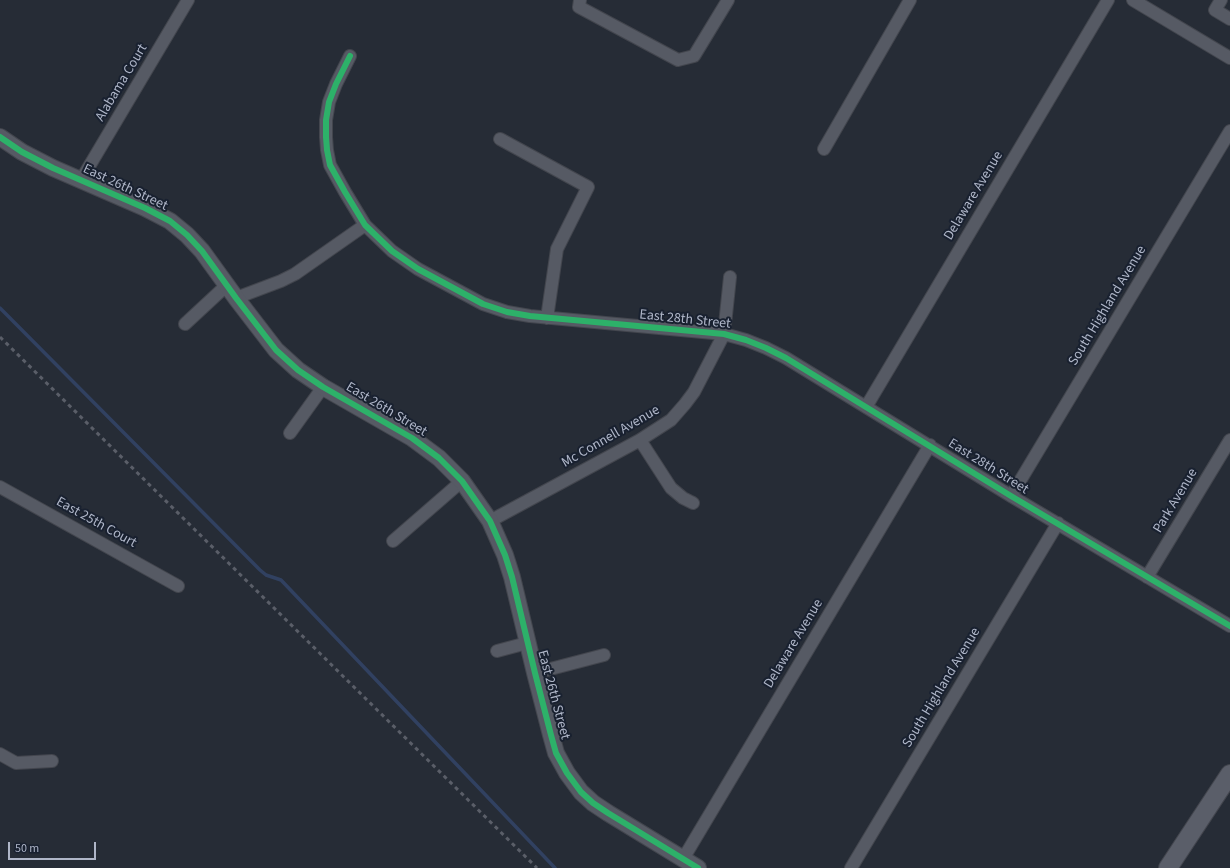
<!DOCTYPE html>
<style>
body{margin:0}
#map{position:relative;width:1230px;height:868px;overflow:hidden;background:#262c36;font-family:"Source Sans 3",sans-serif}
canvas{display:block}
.scale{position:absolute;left:8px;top:842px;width:88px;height:18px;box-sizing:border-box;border:2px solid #afb6c8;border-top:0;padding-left:5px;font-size:12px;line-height:14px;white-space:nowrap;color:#afb6c8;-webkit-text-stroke:3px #192130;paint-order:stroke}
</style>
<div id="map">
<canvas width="1230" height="868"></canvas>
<div class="scale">50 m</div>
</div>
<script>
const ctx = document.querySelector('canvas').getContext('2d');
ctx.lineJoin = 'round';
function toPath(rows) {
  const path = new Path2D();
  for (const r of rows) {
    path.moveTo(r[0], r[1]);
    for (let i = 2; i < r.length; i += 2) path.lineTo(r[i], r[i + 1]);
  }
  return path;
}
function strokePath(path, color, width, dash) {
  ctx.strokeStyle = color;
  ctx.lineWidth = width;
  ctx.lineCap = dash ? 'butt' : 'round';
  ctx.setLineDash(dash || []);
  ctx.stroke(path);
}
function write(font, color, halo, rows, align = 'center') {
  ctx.font = font + ' "Source Sans 3",sans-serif';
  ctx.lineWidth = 4;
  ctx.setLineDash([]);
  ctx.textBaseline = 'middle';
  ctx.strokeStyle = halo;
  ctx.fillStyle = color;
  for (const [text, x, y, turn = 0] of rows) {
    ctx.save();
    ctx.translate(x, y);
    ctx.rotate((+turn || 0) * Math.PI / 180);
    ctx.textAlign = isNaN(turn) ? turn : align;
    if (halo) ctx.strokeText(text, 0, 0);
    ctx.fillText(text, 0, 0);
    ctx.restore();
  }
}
const stream = toPath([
 [0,308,260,570,266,575,281,580,555,868]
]);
const minor = toPath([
 [580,0,579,7,678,60,694,56,728,0],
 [1133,0,1230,58],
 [1221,0,1215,10,1230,19],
 [350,56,336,84,329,102,326,120,326,137,327,150,330,165,345,192,365,225,392,251,418,269,483,304,507,312,530,316,724,334,746,340,766,348,786,358,1011,496,1230,626],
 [500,139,588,187,557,249,547,318],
 [824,149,910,0],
 [81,180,188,0],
 [236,298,281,281,295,274,365,225],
 [185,324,227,285],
 [866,407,1108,0],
 [290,433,323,387],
 [640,440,671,488,683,498,693,503],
 [0,487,178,586],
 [1011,496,1230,131],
 [490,521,640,440,671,420,685,404,694,392,724,334,730,277],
 [393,541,462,481],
 [1147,577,1230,440],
 [497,651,527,643],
 [535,673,604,655],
 [0,754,16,763,52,761],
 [683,859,930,445],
 [851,868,1058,523]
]);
const tertiary = toPath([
 [0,137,22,152,53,168,145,208,170,221,187,235,202,251,236,298,276,350,298,370,323,387,412,438,439,458,462,481,490,521,505,555,512,577,535,673,551,735,556,753,567,773,581,792,593,803,608,813,698,868]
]);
const secondary = toPath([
 [1168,868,1230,774]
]);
const rail = toPath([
 [0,337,537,868]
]);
const cycleway = toPath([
 [350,56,336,84,329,102,326,120,326,137,327,150,330,165,345,192,365,225,392,251,418,269,483,304,507,312,530,316,724,334,746,340,766,348,786,358,1011,496,1230,626],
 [0,137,22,152,53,168,145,208,170,221,187,235,202,251,236,298,276,350,298,370,323,387,412,438,439,458,462,481,490,521,505,555,512,577,535,673,551,735,556,753,567,773,581,792,593,803,608,813,698,868]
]);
const streetNames = [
 ["Alabama Court",122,83,-59],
 ["East 26th Street",125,188,25],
 ["Delaware Avenue",974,196,-59],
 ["South Highland Avenue",1108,306,-59],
 ["East 28th Street",685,320,6],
 ["East 26th Street",386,410,31],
 ["Mc Connell Avenue",611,437,-30],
 ["East 28th Street",988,467,32],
 ["Park Avenue",1176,501,-59],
 ["East 25th Court",96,523,29],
 ["Delaware Avenue",794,644,-59],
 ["South Highland Avenue",942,688,-59],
 ["East 26th Street",553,695,75]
];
strokePath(stream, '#314161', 3.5);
strokePath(minor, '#43464e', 14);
strokePath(tertiary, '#43464e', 18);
strokePath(secondary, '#43464e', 20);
strokePath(minor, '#565a64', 12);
strokePath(tertiary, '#565a64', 16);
strokePath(secondary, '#5a5e69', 18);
strokePath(rail, '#5a5e68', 3, [4, 4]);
strokePath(cycleway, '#2db169', 6);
write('14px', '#afb6c8', '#192130', streetNames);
</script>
